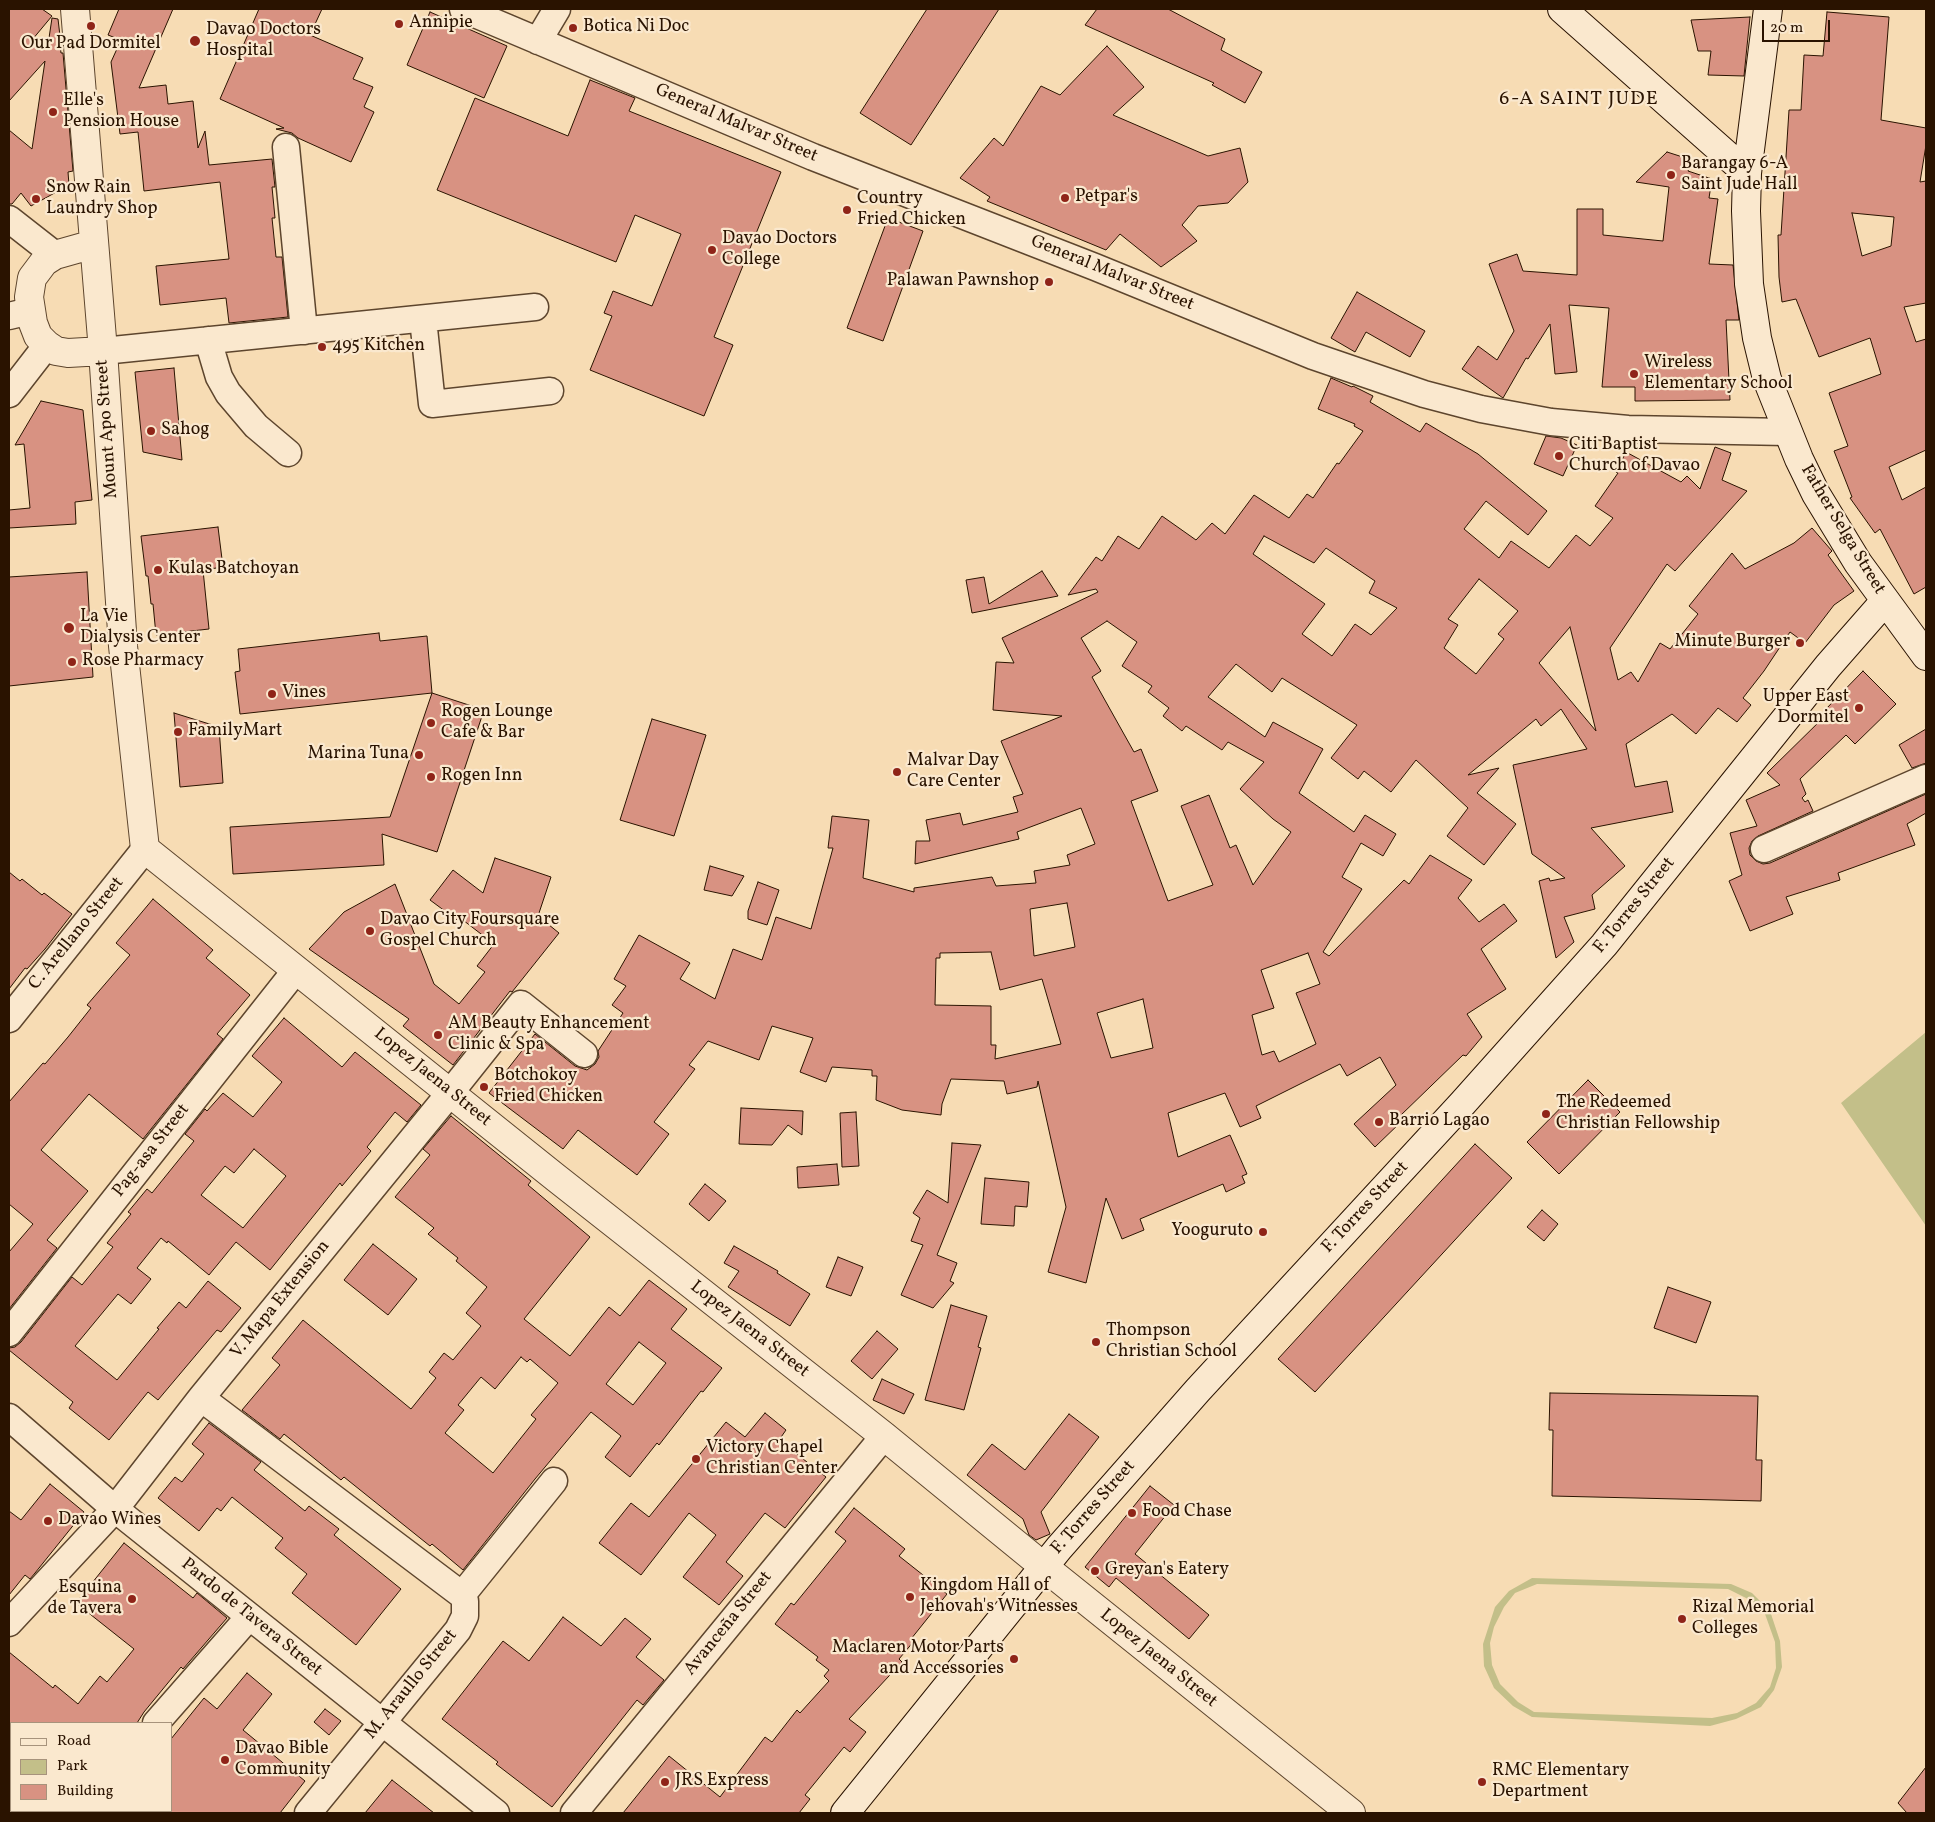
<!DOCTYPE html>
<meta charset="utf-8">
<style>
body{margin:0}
#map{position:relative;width:1935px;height:1822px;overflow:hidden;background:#f7dcb4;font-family:Vollkorn,serif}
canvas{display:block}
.frame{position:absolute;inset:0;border:10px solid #2a1300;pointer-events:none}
.legend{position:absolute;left:10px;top:1722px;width:162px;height:90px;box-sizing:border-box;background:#fae8ce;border:1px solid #a7937c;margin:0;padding:6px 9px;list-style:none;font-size:15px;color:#2a1300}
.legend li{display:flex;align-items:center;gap:10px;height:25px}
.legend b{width:25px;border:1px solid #a7937c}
.scale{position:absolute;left:1762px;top:20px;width:68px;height:22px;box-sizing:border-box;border:2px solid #2a1300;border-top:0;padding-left:6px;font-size:15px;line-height:18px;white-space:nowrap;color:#2a1300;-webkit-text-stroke:4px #fae8ce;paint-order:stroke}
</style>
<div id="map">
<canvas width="1935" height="1822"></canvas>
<div class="frame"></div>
<ul class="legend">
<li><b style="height:6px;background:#fae8ce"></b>Road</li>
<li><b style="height:14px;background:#c3bf89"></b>Park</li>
<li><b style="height:14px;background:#d89282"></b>Building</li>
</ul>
<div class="scale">20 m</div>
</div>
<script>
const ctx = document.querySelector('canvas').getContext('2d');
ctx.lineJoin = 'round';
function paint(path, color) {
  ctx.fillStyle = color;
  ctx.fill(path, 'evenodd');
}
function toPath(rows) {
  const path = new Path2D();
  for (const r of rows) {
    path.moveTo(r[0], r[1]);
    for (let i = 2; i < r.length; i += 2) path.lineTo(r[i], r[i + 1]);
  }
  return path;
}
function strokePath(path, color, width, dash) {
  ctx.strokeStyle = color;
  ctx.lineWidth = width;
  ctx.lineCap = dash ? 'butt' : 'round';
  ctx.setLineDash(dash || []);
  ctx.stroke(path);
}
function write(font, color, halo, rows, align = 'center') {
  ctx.font = font + ' Vollkorn,serif';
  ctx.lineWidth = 4.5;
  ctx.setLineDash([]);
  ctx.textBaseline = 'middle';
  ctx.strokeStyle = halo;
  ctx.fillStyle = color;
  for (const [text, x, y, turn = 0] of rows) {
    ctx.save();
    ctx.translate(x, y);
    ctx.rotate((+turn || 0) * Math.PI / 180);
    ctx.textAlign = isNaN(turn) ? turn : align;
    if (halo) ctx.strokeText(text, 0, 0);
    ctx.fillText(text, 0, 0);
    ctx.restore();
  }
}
const green = toPath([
 [1926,1032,1926,1226,1841,1103],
 [1532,1578,1731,1584,1752,1593,1770,1611,1780,1641,1782,1667,1774,1690,1761,1707,1736,1719,1710,1726,1532,1717,1513,1706,1494,1688,1484,1666,1483,1644,1495,1607,1509,1591],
 [1537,1584,1728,1589,1748,1599,1765,1614,1775,1642,1776,1668,1770,1687,1756,1703,1737,1713,1712,1718,1534,1712,1518,1702,1500,1684,1492,1665,1490,1643,1494,1627,1504,1607,1515,1593]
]);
const building = toPath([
 [9,9,42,9,52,16,32,40,49,38,52,18,58,19,60,36,62,36,62,42,60,44,61,53,63,53,73,171,68,172,69,185,31,206,21,193,12,204,9,204,9,130,32,149,45,61,9,101,9,9],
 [119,9,173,9,139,88,166,85,168,104,193,101,198,148,205,131,209,165,272,159,275,187,272,187,275,218,272,218,276,257,282,257,288,317,229,323,226,298,160,305,156,266,229,259,220,182,144,191,138,132,120,134,111,62,121,40,108,35,119,9],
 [259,9,322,9,310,35,363,58,353,79,373,87,364,107,374,112,351,162,298,138,292,133,276,129,284,128,220,99,259,9],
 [927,9,999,9,911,145,860,113,927,9],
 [1097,9,1168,9,1225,39,1221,50,1262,72,1245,103,1212,85,1214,83,1085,25,1097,9],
 [430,12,507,46,484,98,407,65,430,12],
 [1827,12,1889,17,1881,120,1926,128,1926,145,1920,182,1926,181,1926,303,1904,307,1916,342,1926,339,1926,450,1889,467,1902,500,1926,487,1926,587,1914,594,1880,529,1875,533,1850,498,1852,497,1834,451,1848,446,1829,393,1881,374,1871,341,1870,338,1819,357,1796,299,1782,302,1779,277,1778,235,1781,235,1789,110,1801,110,1804,55,1823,56,1827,12],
 [1852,213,1894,217,1891,246,1862,256,1852,213],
 [1750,17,1744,76,1708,75,1711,51,1698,51,1691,20,1750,17],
 [1107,46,1144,87,1113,115,1208,156,1240,148,1248,182,1228,203,1198,206,1182,225,1197,241,1161,267,1120,234,1106,250,987,201,990,197,960,178,994,138,1003,146,1041,86,1060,95,1107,46],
 [590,80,635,98,629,111,781,172,714,337,733,345,704,416,590,370,612,316,604,313,613,291,652,306,681,234,635,215,616,262,437,190,475,98,568,136,590,80],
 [1667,152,1692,160,1688,171,1712,179,1709,198,1718,199,1709,264,1733,265,1739,320,1726,320,1730,400,1635,401,1635,387,1602,387,1609,308,1569,305,1577,372,1555,374,1550,324,1528,359,1526,358,1503,398,1462,369,1478,346,1497,360,1514,331,1489,264,1517,254,1523,271,1577,275,1577,209,1603,209,1603,235,1663,241,1669,187,1636,182,1667,152],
 [888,218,923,231,883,341,847,328,888,218],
 [1357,292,1425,331,1410,357,1366,332,1355,352,1331,338,1357,292],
 [174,368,182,460,143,452,135,372,174,368],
 [1331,378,1352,387,1353,386,1373,396,1370,402,1420,432,1426,423,1478,454,1547,511,1528,535,1486,501,1464,529,1499,558,1511,541,1549,568,1576,535,1590,546,1613,518,1595,506,1618,473,1616,472,1626,452,1681,482,1687,476,1700,489,1715,447,1731,453,1722,480,1747,491,1675,571,1667,564,1610,648,1618,680,1631,672,1638,682,1660,643,1670,649,1698,614,1689,606,1732,553,1745,569,1794,543,1812,528,1832,551,1828,555,1854,591,1834,605,1805,643,1790,632,1764,671,1743,698,1751,705,1737,722,1718,708,1696,734,1672,714,1626,744,1635,787,1667,781,1673,812,1591,828,1625,866,1592,895,1595,909,1564,917,1574,942,1556,958,1539,881,1549,878,1550,881,1565,878,1532,854,1513,765,1587,749,1561,709,1541,726,1536,719,1468,775,1499,768,1477,793,1516,824,1484,865,1447,836,1468,808,1416,760,1391,792,1364,771,1358,779,1331,758,1357,725,1282,678,1272,692,1236,664,1208,697,1265,737,1273,722,1323,749,1299,793,1354,832,1365,815,1396,834,1383,856,1361,843,1342,877,1362,889,1323,952,1329,956,1404,880,1409,884,1430,855,1472,880,1458,898,1479,922,1504,904,1517,921,1481,949,1506,989,1467,1014,1482,1037,1466,1056,1463,1055,1400,1116,1403,1120,1375,1147,1354,1124,1396,1085,1380,1057,1347,1076,1340,1064,1256,1106,1261,1118,1240,1127,1225,1093,1168,1113,1178,1157,1230,1135,1247,1174,1242,1176,1245,1183,1226,1192,1223,1184,1140,1219,1144,1230,1122,1239,1106,1198,1086,1283,1048,1272,1066,1207,1038,1081,1037,1087,1007,1094,1004,1081,951,1079,942,1104,941,1115,902,1110,876,1100,877,1076,872,1076,872,1070,832,1067,826,1082,800,1072,813,1038,772,1026,759,1060,708,1041,689,1065,695,1069,654,1122,669,1134,637,1175,578,1130,563,1149,489,1093,535,1034,575,1066,587,1070,595,1064,599,1057,598,1051,623,1013,612,1005,626,986,614,979,639,935,690,963,680,979,715,999,733,949,762,960,776,917,811,929,833,848,828,848,832,816,869,820,863,878,914,892,914,888,992,877,996,886,1036,883,1034,871,1070,865,1067,855,1095,844,1081,808,1017,832,1019,839,915,864,916,841,930,841,926,820,960,813,963,825,1018,812,1013,797,1023,794,1001,741,1062,716,993,710,996,662,1014,663,1002,638,1098,592,1096,589,1068,595,1096,557,1102,561,1118,536,1139,549,1162,516,1196,540,1212,523,1225,534,1254,495,1289,518,1307,494,1313,498,1337,463,1339,464,1363,431,1354,426,1355,424,1318,409,1331,378],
 [1264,536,1314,563,1326,548,1375,581,1369,593,1397,608,1371,635,1355,624,1332,656,1302,634,1325,604,1253,554,1264,536],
 [1479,579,1518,611,1498,634,1504,639,1476,674,1444,648,1458,625,1448,619,1479,579],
 [1107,621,1137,642,1122,666,1152,686,1148,692,1169,708,1163,716,1182,731,1186,726,1222,750,1228,742,1264,762,1240,789,1273,819,1291,832,1253,885,1236,845,1230,848,1209,795,1181,806,1213,885,1168,901,1131,801,1158,791,1141,749,1134,752,1092,677,1101,671,1081,638,1107,621],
 [1570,627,1596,731,1539,663,1570,627],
 [1067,903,1075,947,1034,956,1030,909,1067,903],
 [991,952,1000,990,1042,979,1061,1044,995,1059,996,1045,991,1045,991,1006,935,1005,936,958,940,958,940,953,991,952],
 [1308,953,1320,984,1296,993,1316,1044,1279,1062,1274,1051,1262,1055,1252,1015,1274,1008,1261,970,1308,953],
 [1143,999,1153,1048,1111,1058,1097,1013,1143,999],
 [41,401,83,410,92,500,75,502,76,524,9,528,9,510,30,508,24,444,15,445,41,401],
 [1546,436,1561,438,1577,445,1563,476,1534,464,1546,436],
 [218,527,223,567,203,570,209,629,156,635,153,604,151,604,148,576,146,576,141,536,218,527],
 [1042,571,1058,596,972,613,966,580,984,577,989,604,1042,571],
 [87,572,93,677,9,686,9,577,87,572],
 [379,633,380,641,427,636,432,693,484,710,437,852,382,834,384,865,233,874,230,827,390,817,432,693,240,714,235,672,240,671,238,649,379,633],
 [1863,671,1896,704,1855,744,1846,735,1800,779,1806,794,1802,798,1805,802,1808,800,1813,811,1758,836,1752,841,1749,848,1750,855,1756,861,1763,864,1770,863,1926,794,1926,813,1907,824,1915,845,1838,873,1840,880,1786,897,1793,914,1750,931,1729,881,1742,875,1730,833,1757,826,1746,800,1780,785,1767,773,1826,715,1823,712,1863,671],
 [174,713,219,727,223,783,180,787,174,713],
 [652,719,706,735,674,836,620,820,652,719],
 [1926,729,1926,763,1912,768,1899,745,1926,729],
 [495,858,551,877,538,916,559,933,512,992,510,991,453,1065,403,1026,409,1019,309,949,344,912,395,884,434,984,459,1004,485,972,477,966,494,944,459,917,457,920,430,900,453,870,483,893,495,858],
 [710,866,744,876,732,896,704,890,710,866],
 [9,872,20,881,22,879,42,895,44,893,72,914,45,949,27,969,25,968,9,989,9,872],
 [758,882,779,890,767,925,748,919,748,911,758,882],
 [153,899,213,950,206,958,250,995,217,1034,223,1039,143,1139,89,1094,41,1150,88,1191,47,1240,57,1248,9,1309,9,1252,33,1224,9,1204,9,1102,43,1063,45,1064,68,1037,91,1008,87,1005,130,955,116,943,153,899],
 [284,1018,342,1067,355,1052,421,1105,407,1122,395,1112,367,1147,371,1151,342,1186,340,1183,270,1270,236,1242,209,1275,168,1241,167,1243,161,1238,137,1268,151,1279,131,1304,118,1294,75,1346,117,1380,159,1329,157,1328,179,1302,186,1308,208,1281,241,1308,221,1332,217,1330,158,1400,148,1392,109,1440,69,1408,73,1402,9,1350,9,1348,15,1347,21,1342,72,1277,82,1285,113,1247,107,1243,131,1214,128,1212,147,1189,152,1193,194,1141,185,1134,205,1109,207,1111,223,1093,253,1117,282,1082,252,1056,284,1018],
 [254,1149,286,1176,243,1228,201,1195,225,1166,234,1173,254,1149],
 [1588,1080,1620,1112,1559,1174,1527,1142,1588,1080],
 [741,1108,803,1111,802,1135,788,1125,772,1145,739,1144,741,1108],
 [856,1112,859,1166,842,1167,840,1113,856,1112],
 [451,1116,531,1181,528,1185,590,1237,524,1319,570,1356,609,1307,620,1316,649,1280,687,1309,671,1329,722,1368,703,1392,701,1391,659,1445,657,1443,630,1477,605,1457,621,1436,591,1412,535,1479,463,1570,432,1544,430,1546,344,1477,341,1480,284,1434,280,1439,242,1410,280,1365,272,1358,303,1320,411,1409,436,1378,429,1372,444,1353,453,1360,481,1326,466,1313,487,1287,456,1261,458,1258,428,1234,434,1228,395,1197,430,1155,423,1149,451,1116],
 [639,1342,666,1363,633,1405,606,1384,639,1342],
 [521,1357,527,1362,530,1359,558,1383,531,1415,536,1419,493,1473,445,1433,464,1410,458,1405,481,1377,495,1389,521,1357],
 [952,1143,981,1145,937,1255,957,1263,950,1281,954,1283,933,1308,901,1295,923,1245,911,1241,920,1218,913,1213,927,1190,948,1203,952,1143],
 [1475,1144,1512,1178,1315,1392,1278,1359,1475,1144],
 [837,1164,839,1185,798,1188,797,1167,837,1164],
 [985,1178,1029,1182,1027,1207,1015,1206,1014,1226,981,1224,985,1178],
 [705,1184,726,1201,709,1221,689,1204,705,1184],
 [1542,1210,1558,1224,1544,1241,1527,1227,1542,1210],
 [373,1244,417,1279,388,1315,344,1280,373,1244],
 [734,1246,778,1271,777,1273,810,1294,790,1326,728,1287,739,1271,724,1263,734,1246],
 [838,1257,863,1267,851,1296,826,1287,838,1257],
 [1668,1287,1711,1302,1696,1343,1654,1328,1668,1287],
 [951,1305,987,1316,978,1347,981,1348,964,1410,925,1400,951,1305],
 [877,1331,898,1349,872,1379,851,1361,877,1331],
 [882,1379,914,1394,904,1414,873,1400,882,1379],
 [1550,1393,1758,1396,1756,1460,1762,1460,1761,1501,1552,1496,1553,1430,1549,1430,1550,1393],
 [765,1413,786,1430,779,1440,826,1477,785,1528,765,1513,726,1562,743,1576,719,1605,683,1577,716,1535,689,1513,641,1575,599,1543,631,1503,649,1517,726,1422,745,1437,765,1413],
 [1069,1414,1099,1437,1041,1512,1050,1534,1036,1540,1029,1535,1023,1519,967,1475,992,1444,1025,1470,1069,1414],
 [209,1423,261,1462,254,1470,305,1511,309,1506,339,1529,334,1535,401,1589,356,1645,292,1593,307,1574,275,1548,283,1538,232,1497,221,1511,217,1508,199,1531,158,1498,175,1477,182,1482,204,1454,192,1444,209,1423],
 [50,1484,84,1512,35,1573,30,1579,25,1575,9,1595,9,1511,21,1520,50,1484],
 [1150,1486,1174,1505,1135,1554,1209,1615,1189,1639,1116,1578,1109,1587,1085,1567,1150,1486],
 [854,1508,905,1549,899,1556,947,1594,911,1639,914,1641,899,1659,902,1662,849,1719,866,1732,850,1752,844,1747,805,1795,810,1799,799,1813,623,1813,669,1756,720,1797,765,1737,772,1742,797,1710,800,1713,829,1681,824,1676,829,1670,816,1660,818,1657,775,1624,791,1603,794,1605,846,1541,835,1532,854,1508],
 [124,1543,193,1598,197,1593,227,1618,183,1669,181,1667,144,1712,137,1723,9,1723,9,1652,53,1688,55,1685,78,1704,100,1676,107,1682,134,1649,76,1603,124,1543],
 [563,1617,601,1646,625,1618,651,1639,636,1657,664,1680,643,1705,637,1700,552,1807,496,1764,498,1762,442,1719,503,1641,529,1661,563,1617],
 [247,1673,272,1694,243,1730,305,1781,280,1813,171,1813,171,1739,204,1698,217,1709,247,1673],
 [325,1709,341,1721,329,1735,314,1722,325,1709],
 [1926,1767,1926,1813,1907,1813,1898,1803,1926,1767],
 [392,1780,434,1813,365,1813,392,1780]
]);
const minor = toPath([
 [463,9,813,157,1095,267,1313,356,1424,394,1481,409,1551,422,1628,429,1787,432],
 [538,41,557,9],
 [286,147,304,331],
 [9,219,55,255],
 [9,316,30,311],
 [423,319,432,404,550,391],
 [208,340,219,377,228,393,256,426,288,453],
 [103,351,535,307],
 [9,394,47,345],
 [1764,849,1926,778],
 [9,1019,145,849],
 [9,1333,296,970],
 [201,1398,462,1595,465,1601,465,1616,458,1630,308,1813],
 [9,1417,115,1509,496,1813],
 [462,1595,554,1481],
 [9,1623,115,1509,201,1398,450,1093,521,1004,584,1054],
 [156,1723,249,1617],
 [77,1813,79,1811],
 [574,1813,884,1436]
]);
const tertiary = toPath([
 [75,9,103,351,123,646,145,849,555,1177,884,1436,1043,1566,1351,1813],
 [94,244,55,255,44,262,32,278,29,297,33,323,38,336,47,345,56,351,68,353,103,351]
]);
const secondary = toPath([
 [1562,9,1747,173],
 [1768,9,1747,173,1746,211,1749,284,1757,338,1767,379,1799,459,1816,494,1858,563,1926,656],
 [845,1813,1059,1548,1198,1390,1462,1104,1604,945,1828,666,1885,601]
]);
const markers = [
 [399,24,5,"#8f2418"],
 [91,26,5,"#8f2418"],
 [573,28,5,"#8f2418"],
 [195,41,6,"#8f2418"],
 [53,112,5,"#8f2418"],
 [1671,175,5,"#8f2418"],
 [1065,198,5,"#8f2418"],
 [36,199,5,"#8f2418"],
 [847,210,5,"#8f2418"],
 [712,250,5,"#8f2418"],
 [1049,282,5,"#8f2418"],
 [322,347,5,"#8f2418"],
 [1634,374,5,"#8f2418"],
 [151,431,5,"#8f2418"],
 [1559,456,5,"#8f2418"],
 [158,570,5,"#8f2418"],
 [69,628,6,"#8f2418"],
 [1800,643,5,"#8f2418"],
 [72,662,5,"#8f2418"],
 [272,694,5,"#8f2418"],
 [1859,708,5,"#8f2418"],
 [431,723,5,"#8f2418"],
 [178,732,5,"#8f2418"],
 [419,755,5,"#8f2418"],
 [897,772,5,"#8f2418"],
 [431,777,5,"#8f2418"],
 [370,931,5,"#8f2418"],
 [438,1035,5,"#8f2418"],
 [484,1087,5,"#8f2418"],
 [1546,1114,5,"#8f2418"],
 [1379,1122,5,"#8f2418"],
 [1263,1232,5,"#8f2418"],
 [1096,1342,5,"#8f2418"],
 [696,1459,5,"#8f2418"],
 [1132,1513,5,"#8f2418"],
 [48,1521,5,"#8f2418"],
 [1095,1571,5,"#8f2418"],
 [910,1597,5,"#8f2418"],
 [132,1599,5,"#8f2418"],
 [1682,1619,5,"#8f2418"],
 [1014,1659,5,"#8f2418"],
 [225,1760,5,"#8f2418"],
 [665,1782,5,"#8f2418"],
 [1482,1782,5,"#8f2418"]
];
const poiNames = [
 ["Annipie",409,24],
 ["Botica Ni Doc",583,28],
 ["Davao Doctors",206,31],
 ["Hospital",206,52],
 ["Our Pad Dormitel",91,45,"center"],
 ["Elle's",63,102],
 ["Pension House",63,123],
 ["Barangay 6-A",1681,165],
 ["Saint Jude Hall",1681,186],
 ["Snow Rain",46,189],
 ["Laundry Shop",46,210],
 ["Petpar's",1075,198],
 ["Country",857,200],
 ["Fried Chicken",857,221],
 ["Davao Doctors",722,240],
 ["College",722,261],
 ["Palawan Pawnshop",1039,282,"right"],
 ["495 Kitchen",332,347],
 ["Wireless",1644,364],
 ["Elementary School",1644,385],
 ["Sahog",161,431],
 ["Citi Baptist",1569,446],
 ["Church of Davao",1569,467],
 ["Kulas Batchoyan",168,570],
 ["La Vie",80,618],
 ["Dialysis Center",80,639],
 ["Minute Burger",1790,643,"right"],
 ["Rose Pharmacy",82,662],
 ["Vines",282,694],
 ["Upper East",1849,698,"right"],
 ["Dormitel",1849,719,"right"],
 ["Rogen Lounge",441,713],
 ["Cafe & Bar",441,734],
 ["FamilyMart",188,732],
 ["Marina Tuna",409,755,"right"],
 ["Malvar Day",907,762],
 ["Care Center",907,783],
 ["Rogen Inn",441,777],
 ["Davao City Foursquare",380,921],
 ["Gospel Church",380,942],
 ["AM Beauty Enhancement",448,1025],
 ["Clinic & Spa",448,1046],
 ["Botchokoy",494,1077],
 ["Fried Chicken",494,1098],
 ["The Redeemed",1556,1104],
 ["Christian Fellowship",1556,1125],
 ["Barrio Lagao",1389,1122],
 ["Yooguruto",1253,1232,"right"],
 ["Thompson",1106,1332],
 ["Christian School",1106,1353],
 ["Victory Chapel",706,1449],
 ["Christian Center",706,1470],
 ["Food Chase",1142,1513],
 ["Davao Wines",58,1521],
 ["Greyan's Eatery",1105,1571],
 ["Kingdom Hall of",920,1587],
 ["Jehovah's Witnesses",920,1608],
 ["Esquina",122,1589,"right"],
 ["de Tavera",122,1610,"right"],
 ["Rizal Memorial",1692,1609],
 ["Colleges",1692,1630],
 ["Maclaren Motor Parts",1004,1649,"right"],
 ["and Accessories",1004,1670,"right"],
 ["Davao Bible",235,1750],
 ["Community",235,1771],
 ["RMC Elementary",1492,1772],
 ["Department",1492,1793],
 ["JRS Express",675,1782]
];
const streetNames = [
 ["General Malvar Street",736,124,23],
 ["General Malvar Street",1112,274,22],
 ["Mount Apo Street",108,429,-94],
 ["Father Selga Street",1842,530,59],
 ["F. Torres Street",1635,906,-51],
 ["C. Arellano Street",77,934,-51],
 ["Lopez Jaena Street",432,1078,39],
 ["Pag-asa Street",152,1151,-52],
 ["F. Torres Street",1366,1208,-47],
 ["V. Mapa Extension",281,1300,-51],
 ["Lopez Jaena Street",749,1330,38],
 ["F. Torres Street",1094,1508,-49],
 ["Pardo de Tavera Street",251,1618,39],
 ["Avanceña Street",729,1624,-51],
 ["Lopez Jaena Street",1158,1659,39],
 ["M. Araullo Street",412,1685,-51]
];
const quarterNames = [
 ["6-A SAINT JUDE",1579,100]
];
paint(green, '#c3bf89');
paint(building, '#d89282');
strokePath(building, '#2a1300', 1);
strokePath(minor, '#5d452d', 29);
strokePath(tertiary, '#5d452d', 30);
strokePath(secondary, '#2a1300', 30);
strokePath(minor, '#fae8ce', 26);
strokePath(tertiary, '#fae8ce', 28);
strokePath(secondary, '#fae8ce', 28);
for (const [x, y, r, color] of markers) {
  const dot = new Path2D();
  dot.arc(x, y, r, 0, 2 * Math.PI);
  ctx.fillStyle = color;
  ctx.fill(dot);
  strokePath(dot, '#fae8ce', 2);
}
write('18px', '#2a1300', '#fae8ce', poiNames, 'left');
write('18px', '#2a1300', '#fae8ce', streetNames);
ctx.letterSpacing = '1px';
write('20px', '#2a1300', '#fae8ce', quarterNames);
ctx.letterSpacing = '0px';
</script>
